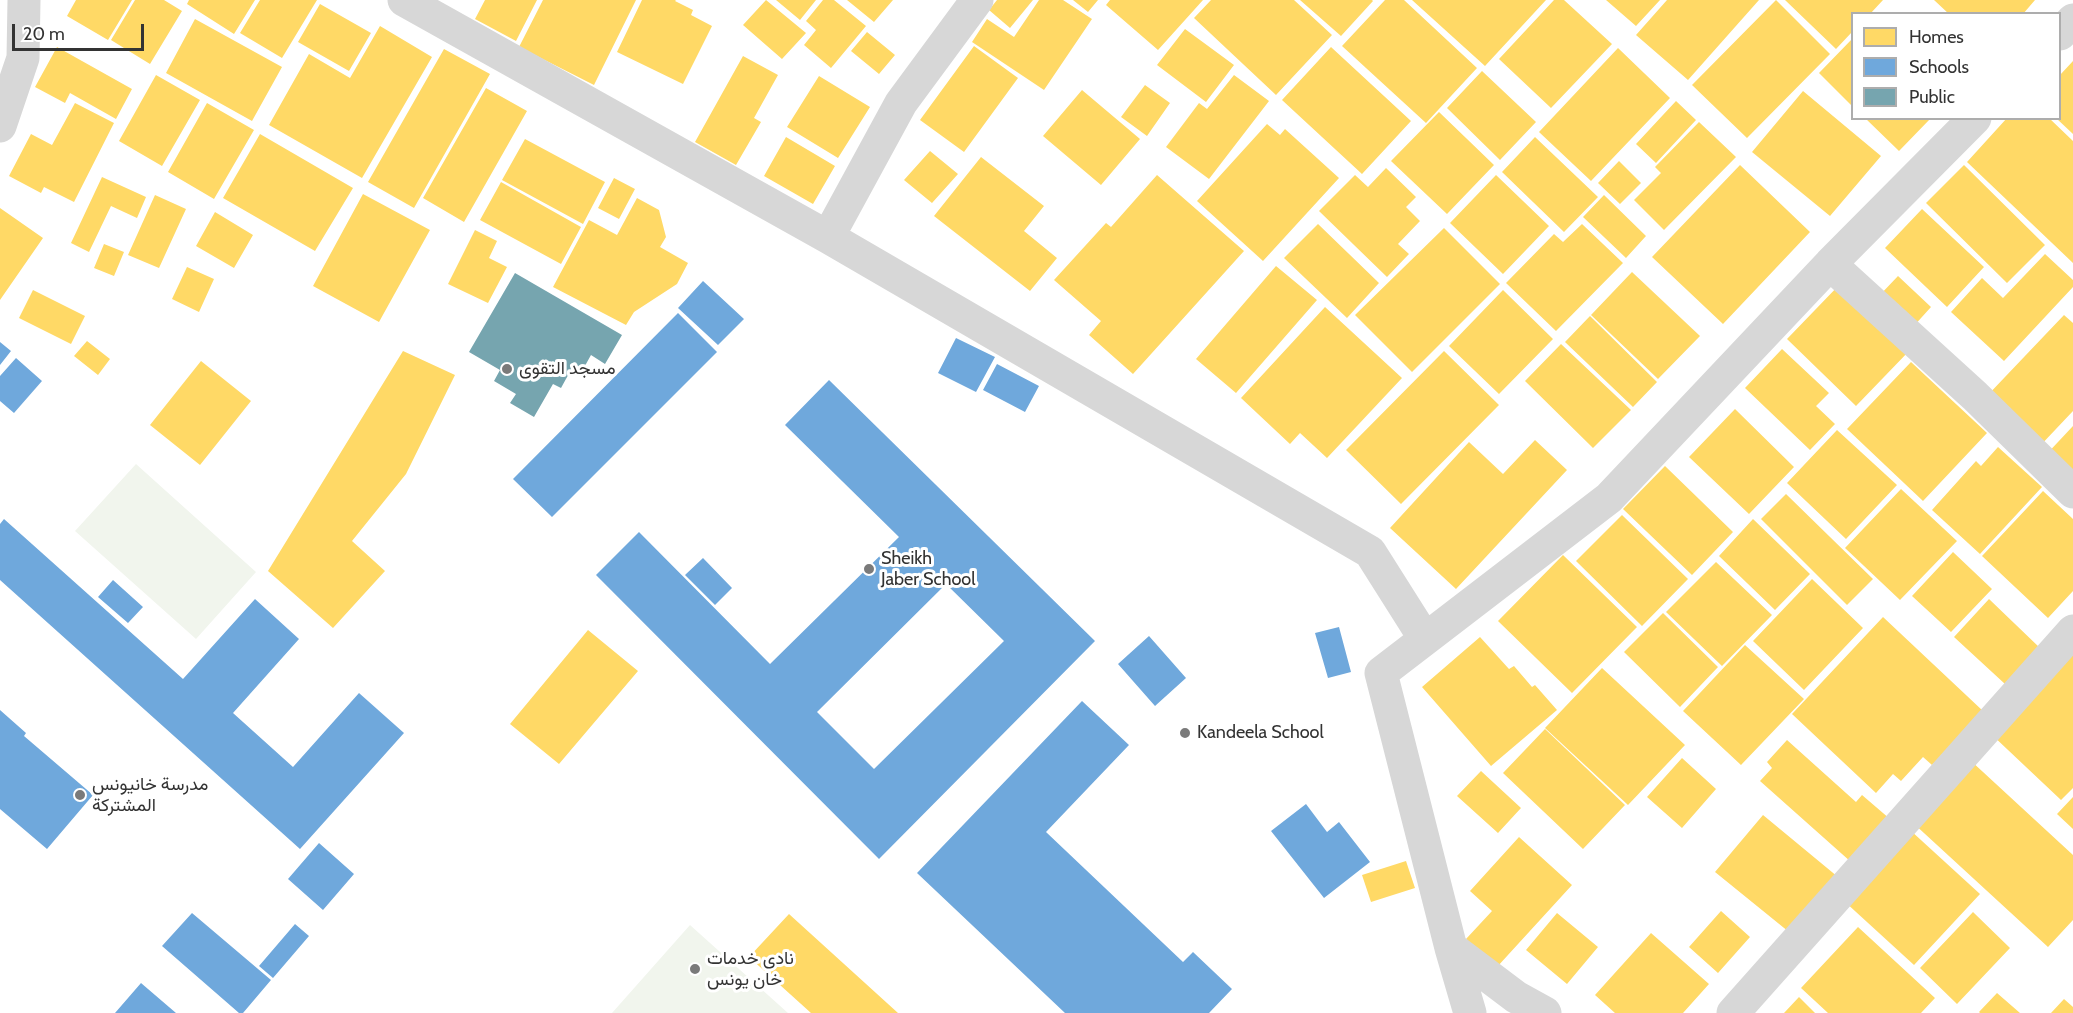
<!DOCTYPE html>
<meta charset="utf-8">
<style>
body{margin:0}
#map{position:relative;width:2073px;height:1013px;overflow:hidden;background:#fff;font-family:Cabin,sans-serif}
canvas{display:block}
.legend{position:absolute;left:1851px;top:12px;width:210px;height:108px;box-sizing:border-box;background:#fff;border:2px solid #adadad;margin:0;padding:8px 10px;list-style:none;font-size:18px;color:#333}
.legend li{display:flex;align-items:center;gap:12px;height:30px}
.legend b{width:30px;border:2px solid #adadad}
.scale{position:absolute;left:12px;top:24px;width:132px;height:27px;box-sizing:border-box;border:3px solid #333;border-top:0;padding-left:8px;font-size:18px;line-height:21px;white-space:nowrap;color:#333;-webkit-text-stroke:4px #fff;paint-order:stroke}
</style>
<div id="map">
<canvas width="2073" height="1013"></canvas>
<ul class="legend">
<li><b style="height:16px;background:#ffd966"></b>Homes</li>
<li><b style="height:16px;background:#6fa8dc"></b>Schools</li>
<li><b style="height:16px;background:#76a5af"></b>Public</li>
</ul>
<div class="scale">20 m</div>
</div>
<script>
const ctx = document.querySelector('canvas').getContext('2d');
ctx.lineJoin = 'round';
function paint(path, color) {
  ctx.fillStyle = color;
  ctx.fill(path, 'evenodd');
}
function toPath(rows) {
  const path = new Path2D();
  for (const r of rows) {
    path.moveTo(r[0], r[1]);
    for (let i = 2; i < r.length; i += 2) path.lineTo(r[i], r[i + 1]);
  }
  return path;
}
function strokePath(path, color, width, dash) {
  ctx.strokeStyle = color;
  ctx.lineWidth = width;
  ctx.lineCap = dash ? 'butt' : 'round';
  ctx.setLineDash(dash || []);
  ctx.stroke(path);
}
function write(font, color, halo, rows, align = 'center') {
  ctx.font = font + ' Cabin,Vazirmatn,sans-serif';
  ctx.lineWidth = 6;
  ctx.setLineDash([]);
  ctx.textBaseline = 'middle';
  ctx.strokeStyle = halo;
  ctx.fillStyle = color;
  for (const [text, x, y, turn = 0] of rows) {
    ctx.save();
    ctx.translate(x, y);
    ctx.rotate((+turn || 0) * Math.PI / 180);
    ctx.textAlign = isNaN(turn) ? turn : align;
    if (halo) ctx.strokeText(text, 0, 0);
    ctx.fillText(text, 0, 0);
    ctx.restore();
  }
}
const green = toPath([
 [136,464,256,572,196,639,75,531],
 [690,925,788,1013,612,1013]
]);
const homes = toPath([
 [76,0,132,0,108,40,67,16],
 [135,0,164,0,182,11,150,64,111,40],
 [189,0,255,0,234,34,187,4],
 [260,0,317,0,282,58,240,33],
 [485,0,537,0,516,41,475,19],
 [543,0,636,0,594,85,519,47],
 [642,0,676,0,675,1,693,10,691,15,712,26,683,84,617,52],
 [766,0,806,33,782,59,743,25],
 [776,0,816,0,800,20],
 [823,0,834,0,866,26,831,68,804,45,816,30,806,21],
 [847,0,893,0,874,22],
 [997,0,1033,0,1010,28,989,10],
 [1039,0,1063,0,1092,19,1044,90,972,42,987,19,1014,37],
 [1073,0,1098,0,1088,12],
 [1110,0,1203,0,1158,50,1106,5],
 [1211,0,1294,0,1332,35,1276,95,1194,18],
 [1300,0,1372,0,1373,1,1341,36],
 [1385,0,1404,0,1477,68,1426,123,1342,46],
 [1412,0,1546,0,1485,66],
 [1554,0,1564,0,1612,44,1551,108,1499,59],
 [1606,0,1660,0,1636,26],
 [1667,0,1759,0,1688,80,1636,35],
 [1776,0,1830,54,1747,138,1692,85],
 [1785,0,1883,0,1870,14,1852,14,1852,32,1836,49],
 [1934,0,2035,0,2023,14,1949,14],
 [320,4,371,33,349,71,298,42],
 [195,19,282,67,252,121,166,73],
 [380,26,432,57,362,178,269,125,309,54,350,78],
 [1185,29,1234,65,1206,102,1157,65],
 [867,32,895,55,879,74,851,51],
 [1852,39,1852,106,1819,73],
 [974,46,1018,78,964,152,920,120],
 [57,47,132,89,116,119,70,93,65,103,35,87],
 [1331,47,1411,121,1362,174,1282,100],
 [1618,48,1670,98,1591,181,1539,132],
 [444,49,490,74,414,208,368,182],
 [743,56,778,75,754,118,761,122,736,165,695,142],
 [2073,61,2073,134,2056,118,2060,118,2060,75],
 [1482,71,1536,122,1500,160,1447,108],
 [156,75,200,100,162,166,119,141],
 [1234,75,1269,101,1209,179,1166,147,1199,103,1207,109],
 [819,76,870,107,838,158,787,127],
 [1145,85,1170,103,1147,136,1121,117],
 [486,88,527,111,464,222,423,198],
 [1082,90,1140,139,1101,185,1043,136],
 [1803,91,1881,156,1830,216,1752,152],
 [1676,101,1696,120,1656,163,1636,144],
 [75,103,114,123,74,202,44,187,41,193,9,176,31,134,52,145],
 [207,103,254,130,214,199,168,172],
 [1439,112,1494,165,1447,214,1391,161],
 [1865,118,1931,118,1899,151],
 [2007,118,2049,118,2073,141,2073,263,1967,162],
 [1699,122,1736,157,1664,230,1634,200,1661,173,1655,167],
 [1267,124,1280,135,1285,129,1339,178,1263,261,1197,201],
 [260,134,353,188,315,251,223,198],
 [786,137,835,166,813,204,764,176],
 [1535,137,1598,197,1564,232,1502,172],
 [525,139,605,182,583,224,502,180],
 [930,151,958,174,932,203,904,180],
 [981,157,1044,206,1024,231,1057,258,1030,291,934,216],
 [1619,161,1641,183,1620,204,1598,183],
 [1740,165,1810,232,1723,324,1652,257],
 [1964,165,2045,245,2007,283,1926,203],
 [1386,168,1416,197,1406,207,1420,221,1398,244,1409,254,1387,277,1319,211,1355,175,1368,187],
 [1157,175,1244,251,1133,374,1089,335,1101,321,1054,280,1106,223,1111,227],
 [1496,175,1549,226,1503,274,1450,223],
 [102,177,146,197,137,218,111,206,89,252,71,243],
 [614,178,635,189,619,219,598,208],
 [501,182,581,227,561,264,480,220],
 [363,194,430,230,379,322,313,286],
 [155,195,186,209,159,268,128,255],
 [1604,195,1646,236,1626,258,1583,217],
 [637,198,659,210,666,237,660,247,688,263,677,284,634,312,626,325,553,287,589,220,617,235],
 [0,208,43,238,0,300],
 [1922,209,1984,267,1947,307,1885,248],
 [215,212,253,235,234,268,196,246],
 [1318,224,1379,283,1347,318,1284,258],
 [1582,224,1623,263,1556,331,1506,283,1554,234,1563,242],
 [1444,228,1500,284,1412,372,1355,315],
 [475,230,497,241,489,258,507,267,488,303,448,284],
 [104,244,124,252,114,276,94,268],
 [2045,254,2073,280,2073,287,2004,361,1951,312,1982,278,2003,298],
 [1276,266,1317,300,1236,393,1196,359],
 [187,267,214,279,199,312,172,299],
 [1632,272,1700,336,1658,379,1591,315],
 [1898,276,1931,307,1912,328,1878,297],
 [1842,282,1911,349,1856,406,1787,339],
 [33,290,85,316,71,344,19,318],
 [1503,290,1553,339,1499,394,1449,346],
 [1325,307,1402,378,1327,458,1300,433,1290,444,1241,398],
 [2064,315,2073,323,2073,411,2038,448,1985,398],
 [1590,316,1657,382,1633,407,1565,342],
 [87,341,110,359,98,375,74,356],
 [1561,344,1631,410,1593,448,1525,381],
 [1782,349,1829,393,1816,406,1835,424,1810,450,1745,388],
 [403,351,455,375,406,474,352,541,385,571,333,628,268,571],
 [1444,351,1499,405,1401,504,1346,450],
 [201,361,251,401,200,465,150,425],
 [1911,362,1987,433,1923,501,1847,429],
 [1735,409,1794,467,1749,514,1689,457],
 [2073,426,2073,486,2043,458],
 [1837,430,1897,485,1846,539,1787,483],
 [1535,440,1567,470,1456,589,1390,528,1469,442,1503,474],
 [1998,447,2042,487,1980,554,1932,510,1976,461,1981,466],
 [1665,466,1733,532,1692,575,1623,509],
 [1901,489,1957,541,1900,600,1845,548],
 [2043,491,2073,519,2073,591,2048,618,1982,556],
 [1786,494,1873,579,1847,605,1761,519],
 [1622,515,1688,579,1642,626,1576,561],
 [1753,519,1810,574,1775,610,1719,556],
 [1953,552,1992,589,1951,632,1912,596],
 [1563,555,1637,627,1572,693,1498,621],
 [1716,562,1772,615,1722,666,1666,612],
 [1812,579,1863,628,1804,690,1753,641],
 [1989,599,2040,648,2005,684,1954,637],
 [1663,613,1718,667,1680,707,1624,652],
 [1883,617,1983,711,1932,765,1923,757,1901,781,1893,774,1876,793,1792,714],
 [588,630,638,671,559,764,510,724],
 [1480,637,1509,669,1514,666,1532,687,1535,685,1557,710,1491,766,1422,687],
 [1745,645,1804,699,1741,765,1683,711],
 [2073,645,2073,788,2061,800,1990,733],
 [1602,668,1685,745,1628,805,1545,728],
 [1545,729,1625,805,1583,849,1503,773],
 [1787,740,1856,802,1862,795,1890,819,1851,862,1760,781,1772,768,1767,762],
 [1682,758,1716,789,1682,828,1647,797],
 [1970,760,2073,855,2073,920,2048,947,1912,822],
 [1481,771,1521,808,1498,833,1457,796],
 [2073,797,2073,829,2057,814],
 [1763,815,1844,882,1789,932,1715,872],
 [1910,830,1980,894,1914,965,1844,901],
 [1519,837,1572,885,1497,967,1466,939,1492,911,1470,891],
 [1406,861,1415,888,1371,902,1362,875],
 [1721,911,1750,937,1718,973,1689,947],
 [1973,912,2010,948,1957,1004,1920,968],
 [1557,913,1598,947,1567,984,1526,950],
 [789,914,898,1013,811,1013,749,957],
 [1858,927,1935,998,1921,1013,1828,1013,1801,988],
 [1651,933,1709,984,1683,1013,1615,1013,1595,995],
 [1997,993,2020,1013,1980,1013,1979,1012],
 [1799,997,1815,1013,1784,1013],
 [2064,999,2073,1007,2073,1013,2051,1013]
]);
const schools = toPath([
 [703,281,744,319,718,345,678,308],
 [678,313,717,352,552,517,513,479],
 [956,338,995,357,976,392,938,373],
 [0,342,11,351,0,365],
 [16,358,42,381,14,413,0,401,0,376],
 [997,364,1039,386,1025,412,983,390],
 [829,380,1095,641,879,859,596,575,639,532,770,664,899,537,785,425],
 [946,584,1004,641,874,769,817,712],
 [4,519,183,679,255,599,299,639,233,713,293,767,359,693,404,733,300,849,0,580,0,524],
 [703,558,732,588,715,605,685,575],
 [113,580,143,607,128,623,98,597],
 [1339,627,1351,672,1328,678,1315,633],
 [1149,636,1186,678,1155,706,1118,664],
 [1082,701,1129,745,1046,832,1183,962,1193,952,1232,989,1209,1013,1065,1013,917,873],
 [0,710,26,733,24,736,93,795,47,849,0,809],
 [1306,804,1327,832,1339,822,1370,862,1324,898,1271,831],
 [319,843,354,874,323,910,288,879],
 [192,913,271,980,243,1013,239,1013,162,946],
 [295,924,309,936,273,978,259,966],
 [141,983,176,1013,115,1013]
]);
const public = toPath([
 [515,273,622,335,605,364,591,355,581,373,572,368,561,388,553,384,534,417,510,403,516,394,494,381,500,370,469,352]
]);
const minor = toPath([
 [404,0,828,237,1370,552,1425,639],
 [2060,34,2073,20],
 [0,126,23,58,24,0],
 [828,237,901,103,977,0],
 [1830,264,1975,396,2073,492],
 [1451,948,1516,997,1545,1013],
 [1470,1013,1451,948,1381,673,1609,498,1830,264,1975,118],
 [1733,1013,2073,631]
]);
const markers = [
 [507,369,6,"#7a7a7a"],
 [869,569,6,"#7a7a7a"],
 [1185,733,6,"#7a7a7a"],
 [80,795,6,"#7a7a7a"],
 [695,969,6,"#7a7a7a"]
];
const poiNames = [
 ["مسجد التقوى",519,369],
 ["Sheikh",881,559],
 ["Jaber School",881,580],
 ["Kandeela School",1197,733],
 ["مدرسة خانيونس",92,785],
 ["المشتركة",92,806],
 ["نادى خدمات",707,959],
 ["خان يونس",707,980]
];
paint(green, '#f1f5ed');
paint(homes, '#ffd966');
paint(schools, '#6fa8dc');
paint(public, '#76a5af');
strokePath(minor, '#d7d7d7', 33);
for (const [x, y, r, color] of markers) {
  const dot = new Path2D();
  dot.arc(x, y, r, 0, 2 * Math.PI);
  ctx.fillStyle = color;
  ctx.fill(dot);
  strokePath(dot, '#fff', 2);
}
write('18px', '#333', '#fff', poiNames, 'left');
</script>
